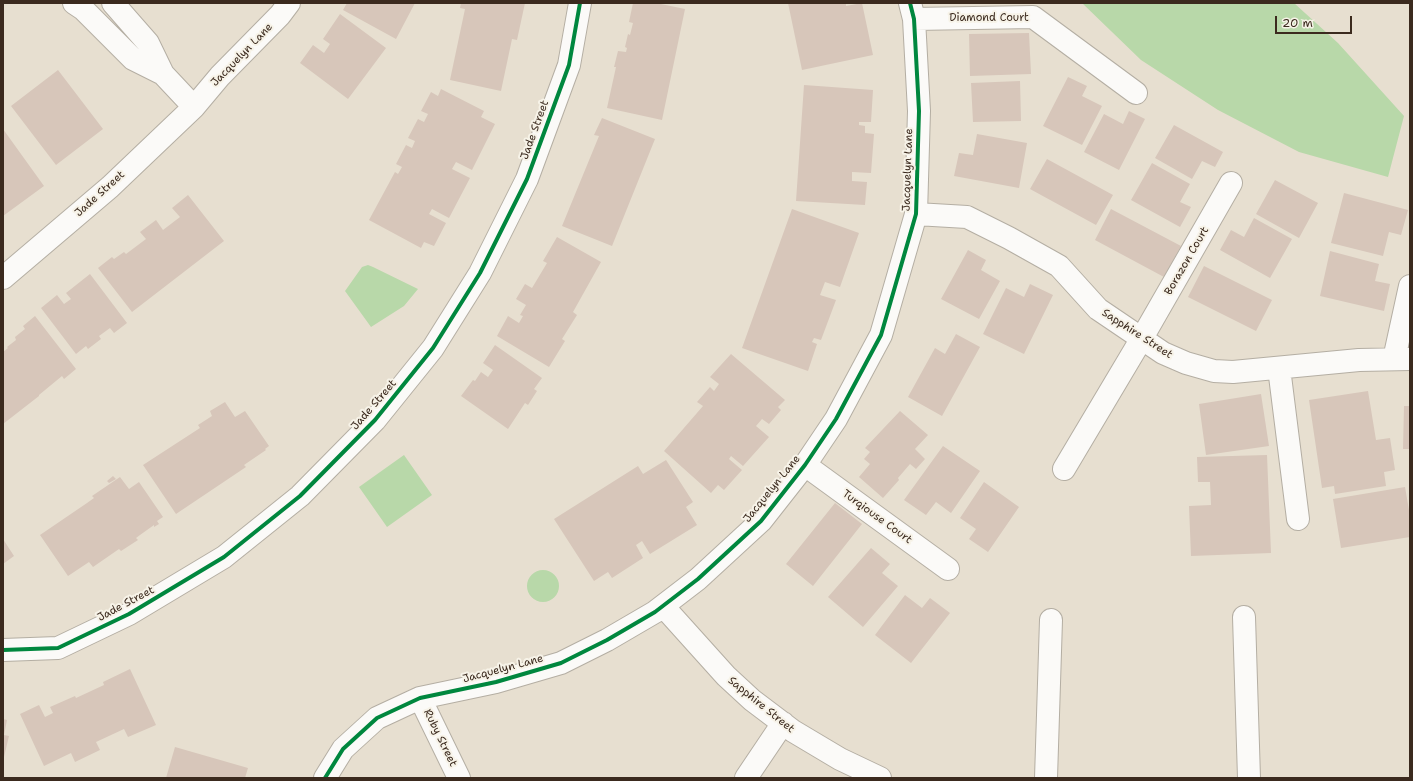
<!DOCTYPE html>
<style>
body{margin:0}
#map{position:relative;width:1413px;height:781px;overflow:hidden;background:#e7dfd0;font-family:"Shantell Sans",sans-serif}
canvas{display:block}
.frame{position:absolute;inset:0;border:4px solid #3b2a1e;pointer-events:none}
.scale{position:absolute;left:1275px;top:16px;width:77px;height:18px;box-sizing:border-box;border:2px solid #3b2a1e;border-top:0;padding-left:5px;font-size:12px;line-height:14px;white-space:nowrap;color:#3b2a1e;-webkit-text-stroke:3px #f7f3e8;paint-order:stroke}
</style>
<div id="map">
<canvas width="1413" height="781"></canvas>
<div class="frame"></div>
<div class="scale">20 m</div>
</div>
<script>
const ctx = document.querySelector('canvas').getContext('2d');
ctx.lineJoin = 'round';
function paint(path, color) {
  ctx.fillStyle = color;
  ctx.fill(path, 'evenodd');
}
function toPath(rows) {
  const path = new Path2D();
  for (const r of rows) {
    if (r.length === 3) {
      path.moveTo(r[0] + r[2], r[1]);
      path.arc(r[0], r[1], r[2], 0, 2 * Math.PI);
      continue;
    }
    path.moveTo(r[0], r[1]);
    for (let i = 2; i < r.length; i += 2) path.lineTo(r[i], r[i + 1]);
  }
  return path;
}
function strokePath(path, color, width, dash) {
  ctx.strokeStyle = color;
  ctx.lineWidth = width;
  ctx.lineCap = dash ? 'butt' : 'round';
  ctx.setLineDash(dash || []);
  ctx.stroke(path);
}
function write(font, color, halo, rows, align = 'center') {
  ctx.font = font + ' "Shantell Sans",sans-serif';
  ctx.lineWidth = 4;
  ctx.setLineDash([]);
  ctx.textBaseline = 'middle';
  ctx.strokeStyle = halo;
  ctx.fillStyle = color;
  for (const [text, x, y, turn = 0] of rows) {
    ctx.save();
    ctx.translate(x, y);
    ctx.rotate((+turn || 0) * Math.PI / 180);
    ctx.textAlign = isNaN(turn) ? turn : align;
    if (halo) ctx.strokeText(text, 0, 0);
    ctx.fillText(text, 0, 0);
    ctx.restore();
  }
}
const green = toPath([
 [1082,3,1294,3,1338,43,1404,116,1388,177,1299,152,1218,110,1141,60],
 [368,265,373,267,418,289,404,306,371,327,345,291,362,267],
 [404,455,432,495,387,527,359,487],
 [543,586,16]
]);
const building = toPath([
 [347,3,415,3,396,39,343,10],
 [461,3,525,3,517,40,512,39,501,91,450,80,465,9,460,8],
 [633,3,656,3,685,9,662,120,607,108,616,67,614,67,618,51,626,52,627,48,625,47,628,34,630,35,633,23,629,22],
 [788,3,846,3,846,6,862,3,873,55,802,70],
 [340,14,386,48,348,99,300,63,313,45,324,53,330,44,323,39],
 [1029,33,1031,74,970,76,969,34],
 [58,70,103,129,56,165,11,106],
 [1068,77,1087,86,1082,96,1102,106,1082,145,1043,126],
 [1020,81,1021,121,973,122,971,83],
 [804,85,873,90,871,122,859,122,859,125,865,126,865,133,874,134,871,173,852,172,852,181,867,182,865,205,796,201],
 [441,89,484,111,481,117,495,124,472,170,456,162,452,169,470,178,449,218,432,209,429,214,446,223,434,246,424,242,421,248,369,220,395,172,398,174,402,167,396,164,406,145,412,148,415,141,408,138,418,119,424,122,428,114,421,111,431,92,438,96],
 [1129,111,1145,119,1119,170,1084,152,1104,114,1123,124],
 [602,118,655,139,612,246,562,226,599,136,594,135],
 [1174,125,1223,152,1215,167,1202,161,1192,179,1155,158],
 [3,129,44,186,3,216],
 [977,134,1027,143,1019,188,954,176,959,153,973,155],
 [1047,159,1113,195,1096,225,1030,189],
 [1152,163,1190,184,1180,202,1191,207,1180,227,1131,200],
 [1275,180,1318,203,1299,238,1256,214],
 [1344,193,1408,210,1401,235,1389,232,1383,256,1331,243],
 [188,195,224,241,132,312,98,268,112,257,114,259,124,252,126,254,146,239,140,232,156,220,163,230,180,217,172,208],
 [792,209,859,233,840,287,825,282,820,295,836,300,821,340,814,338,812,342,817,344,808,371,742,348],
 [1111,209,1181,246,1164,277,1095,240],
 [1254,218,1292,239,1270,278,1220,250,1231,230,1244,237],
 [557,237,601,262,573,312,577,315,562,339,565,341,549,367,497,336,508,316,519,323,523,316,520,315,526,305,516,299,525,284,532,288,547,263,543,261],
 [968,250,986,260,981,270,1000,281,979,319,941,299],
 [1330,251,1379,264,1375,281,1390,284,1384,311,1320,296],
 [1204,266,1272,300,1256,331,1188,297],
 [90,274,127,323,114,333,110,328,99,336,101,339,88,349,86,346,76,354,41,308,57,295,64,304,71,299,66,293],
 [1030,284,1053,295,1024,354,983,334,1006,288,1024,297],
 [35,316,76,369,64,379,62,376,39,395,39,396,3,424,3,352,8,348,7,347,16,340,15,337,25,329,23,326],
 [956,334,980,347,942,416,908,397,935,348,945,354],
 [495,345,542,378,534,389,537,391,528,405,525,403,508,429,461,396,473,380,475,381,481,372,488,377,493,370,483,363],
 [731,354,785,400,778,407,781,410,769,424,762,419,756,426,769,437,743,466,731,456,729,459,742,470,724,490,718,485,711,493,664,451,703,406,697,402,710,387,714,391,719,384,710,377],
 [1368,391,1376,440,1390,438,1395,470,1384,472,1386,486,1335,494,1334,486,1322,488,1309,400],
 [1261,394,1269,446,1206,455,1199,404],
 [225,402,235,417,245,411,269,446,265,449,266,450,244,465,246,467,176,514,143,465,200,428,198,425,212,416,210,411],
 [1404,406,1410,406,1410,449,1403,449],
 [900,411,928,435,915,449,925,459,916,469,910,464,898,478,899,480,883,498,859,477,870,464,864,459,870,452,865,448],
 [943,446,980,471,951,513,936,502,926,515,904,500],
 [1267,455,1271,553,1191,556,1189,506,1211,505,1210,482,1198,482,1197,457],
 [666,460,693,502,686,507,697,525,650,554,642,541,636,545,643,558,612,578,608,572,594,581,554,519,638,466,643,474],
 [113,476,116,479,109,483,107,481],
 [120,477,129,489,139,482,163,517,157,521,159,524,154,527,154,525,140,535,136,538,138,540,121,551,119,549,93,567,89,562,68,576,40,535,87,503,94,498,92,496],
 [984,482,1019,507,988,552,969,539,976,529,960,518],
 [1405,487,1410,516,1410,537,1341,548,1333,499],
 [835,503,862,524,813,586,786,564],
 [3,539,14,556,3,564],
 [871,548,890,564,882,573,898,586,863,627,828,597],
 [905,595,922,608,930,598,950,613,911,663,875,635],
 [130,669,156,725,128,737,124,729,96,742,100,750,75,762,71,753,44,766,20,714,39,705,45,717,53,713,50,707,75,696,76,698,104,685,103,682],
 [3,719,7,720,4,735,9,736,4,757],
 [175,747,248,768,245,778,166,778]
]);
const minor = toPath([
 [74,3,83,9,133,59,163,74,194,107],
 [113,3,148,43,163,74],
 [914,19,1033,17,1136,93],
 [916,214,967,217,1009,238,1059,266,1098,309,1163,353,1186,363,1214,371,1233,372,1359,360,1410,359],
 [3,278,110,187,194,107,220,76,280,15,289,3],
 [1394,359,1410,286],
 [1279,368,1298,519],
 [805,465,948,569],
 [1064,469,1142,338,1231,183],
 [663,606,726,676,752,700,793,731,840,759,880,778],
 [1244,617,1249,778],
 [3,650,58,648,129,614,224,557,300,496,375,420,433,348,480,273,527,179,569,65,580,3],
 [420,698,459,778],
 [325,778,343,749,377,718,420,698,496,682,561,663,607,640,655,612,698,579,761,521,805,465,836,419,881,335,916,214,919,111,914,19,910,3],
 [746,778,783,723],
 [1046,778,1051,620]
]);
const cycleway = toPath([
 [3,650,58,648,129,614,224,557,300,496,375,420,433,348,480,273,527,179,569,65,580,3],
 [325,778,343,749,377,718,420,698,496,682,561,663,607,640,655,612,698,579,761,521,805,465,836,419,881,335,916,214,919,111,914,19,910,3]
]);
const streetNames = [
 ["Diamond Court",989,18],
 ["Jacquelyn Lane",242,55,-46],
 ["Jade Street",535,130,-70],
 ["Jacquelyn Lane",908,170,-88],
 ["Jade Street",100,194,-42],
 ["Borazon Court",1187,261,-60],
 ["Sapphire Street",1137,334,33],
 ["Jade Street",374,405,-49],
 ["Jacquelyn Lane",772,489,-51],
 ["Turqiouse Court",877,517,36],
 ["Jade Street",126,604,-28],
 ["Jacquelyn Lane",503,669,-15],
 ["Sapphire Street",761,705,39],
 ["Ruby Street",440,738,64]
];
paint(green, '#b8d8a9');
paint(building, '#d7c6ba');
strokePath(minor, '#b4aea3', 24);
strokePath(minor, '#fbfaf8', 22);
strokePath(cycleway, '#00873e', 4);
write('11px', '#3b2a1e', '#f7f3e8', streetNames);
</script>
